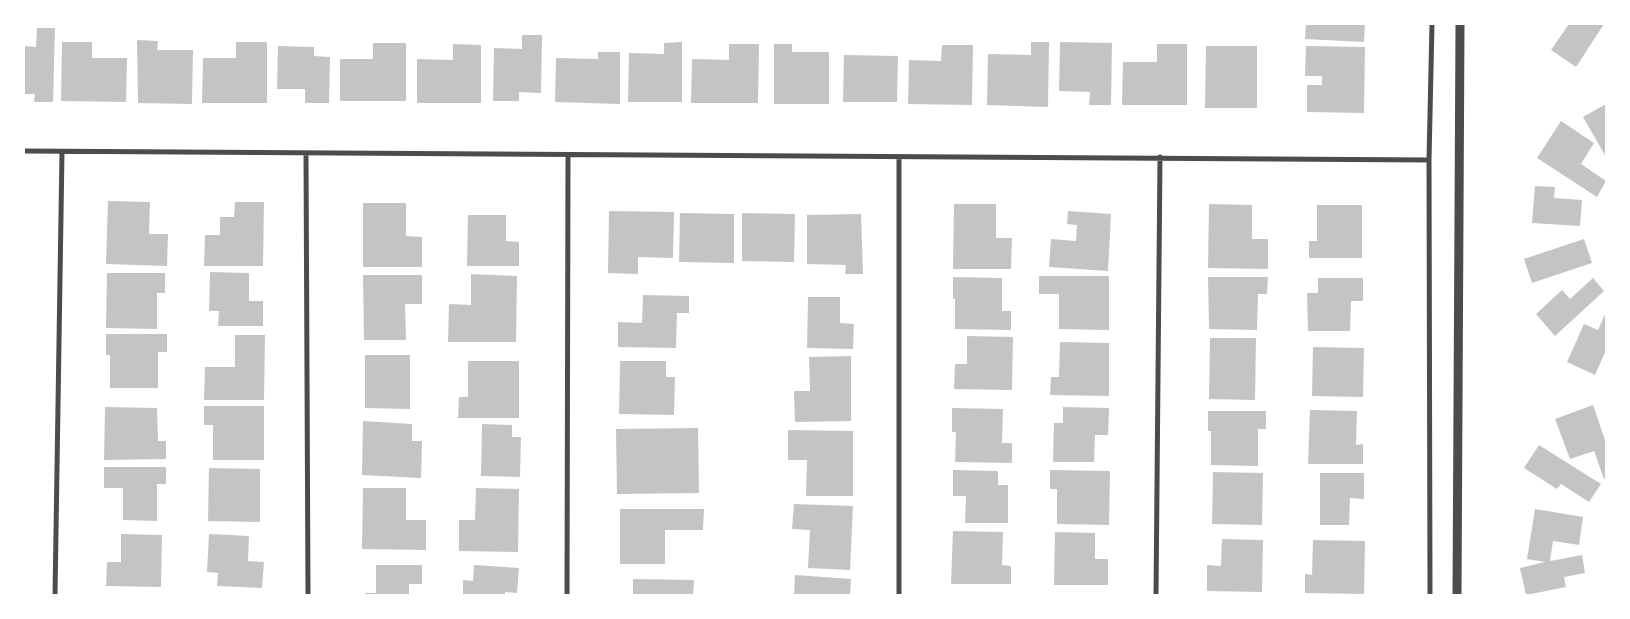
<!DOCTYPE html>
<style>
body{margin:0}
#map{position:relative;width:1630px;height:619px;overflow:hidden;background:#fff;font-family:"Fira Sans",sans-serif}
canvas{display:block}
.frame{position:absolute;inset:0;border:25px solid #fff;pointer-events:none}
</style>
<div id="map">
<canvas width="1630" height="619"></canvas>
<div class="frame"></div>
</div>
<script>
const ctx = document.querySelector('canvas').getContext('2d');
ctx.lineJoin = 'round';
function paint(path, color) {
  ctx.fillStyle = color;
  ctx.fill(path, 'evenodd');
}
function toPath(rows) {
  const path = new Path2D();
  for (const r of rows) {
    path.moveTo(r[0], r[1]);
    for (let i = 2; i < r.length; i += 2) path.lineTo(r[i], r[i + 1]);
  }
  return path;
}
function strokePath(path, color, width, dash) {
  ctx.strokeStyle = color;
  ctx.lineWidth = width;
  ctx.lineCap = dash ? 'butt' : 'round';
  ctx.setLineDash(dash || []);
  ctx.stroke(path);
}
const building = toPath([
 [1306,24,1365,24,1364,42,1305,39],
 [1569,24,1604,24,1576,67,1551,50],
 [37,28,55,28,53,102,34,102,35,94,24,94,24,46,36,47],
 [522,35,542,35,541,93,519,92,519,101,493,101,494,48,522,49],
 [137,40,158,41,157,50,193,50,192,104,138,103],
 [62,42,92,42,92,58,127,58,126,102,61,101],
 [236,42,267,42,267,103,202,103,203,58,236,58],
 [682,42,682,102,628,102,629,53,664,54,664,43],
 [1031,42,1049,42,1048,107,987,105,988,54,1031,55],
 [1060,42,1112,43,1111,105,1089,105,1090,92,1059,91],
 [373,43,406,43,406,101,340,101,340,59,373,59],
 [453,44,481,45,481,103,417,103,417,59,453,60],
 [729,44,759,44,758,103,691,103,692,59,729,60],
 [774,44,792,44,792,52,829,52,829,104,774,104],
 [1157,44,1187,44,1187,105,1122,105,1123,62,1157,62],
 [942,45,973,45,972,105,908,104,909,60,941,61],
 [278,46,314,47,314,56,330,57,329,103,305,103,305,89,277,89],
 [1206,46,1257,46,1257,108,1205,108],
 [1306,46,1365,47,1364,113,1307,112,1307,85,1322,85,1322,76,1305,76],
 [598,52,620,52,620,104,555,102,556,58,598,59],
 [844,55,898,56,897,102,843,102],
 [1606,104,1606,157,1583,117],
 [1561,121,1594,143,1581,164,1606,181,1597,197,1537,158],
 [1535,186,1555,187,1554,198,1582,200,1580,226,1532,223],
 [108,201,150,202,149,234,168,234,167,266,106,264],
 [235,202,264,202,263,266,204,266,205,235,220,235,220,217,234,217],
 [363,203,406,203,406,236,422,237,422,267,363,267],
 [954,204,996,204,996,238,1012,238,1011,269,953,269],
 [1209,204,1252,205,1252,239,1268,239,1268,269,1208,268],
 [1317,205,1362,205,1362,258,1309,258,1309,241,1317,241],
 [609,211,674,212,673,258,638,257,638,274,608,273],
 [1068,211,1111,214,1108,271,1049,267,1051,239,1076,241,1077,225,1067,224],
 [680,213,734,214,734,263,679,262],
 [742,213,795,214,794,262,742,261],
 [861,214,863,274,845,274,846,265,807,264,807,215],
 [468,215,506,215,506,241,519,242,519,266,467,266],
 [1584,239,1592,263,1532,283,1524,259],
 [210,272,249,273,249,301,263,301,263,326,218,326,219,311,209,311],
 [107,273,165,273,165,293,157,293,157,329,106,328],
 [471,274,517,276,516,342,448,342,449,304,471,305],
 [363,275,422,275,422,304,405,304,406,340,364,340],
 [1039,276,1109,276,1109,330,1059,329,1059,294,1039,294],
 [953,277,1002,278,1002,311,1011,311,1011,330,955,329,955,299,953,299],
 [1208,277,1268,277,1267,294,1258,294,1257,330,1209,329],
 [1318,278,1363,278,1363,301,1351,301,1350,331,1308,331,1307,293,1318,293],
 [1593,278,1604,291,1555,336,1536,314,1562,290,1570,299],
 [643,295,689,296,689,313,677,313,676,348,618,347,618,322,642,323],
 [808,297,840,297,840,323,854,324,853,349,807,348],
 [1606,312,1606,350,1595,375,1567,362,1584,324,1598,330],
 [106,334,167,334,167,352,158,352,158,388,110,388,110,355,106,355],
 [235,335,265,335,264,400,204,400,205,367,235,367],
 [967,336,1013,337,1012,390,954,389,955,364,967,364],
 [1210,338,1256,338,1255,400,1209,399],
 [1060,342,1109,343,1109,396,1050,395,1051,377,1059,377],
 [1313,347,1364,348,1363,397,1312,396],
 [365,355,410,355,410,409,365,408],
 [851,356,851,421,795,422,794,391,810,391,809,357],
 [468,361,519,361,519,418,458,418,459,397,468,397],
 [620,361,666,361,666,377,675,377,674,415,619,414],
 [1593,405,1606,443,1606,478,1604,479,1594,451,1570,459,1555,419],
 [204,406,264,406,264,460,213,460,213,425,204,425],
 [105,407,157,408,158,441,166,441,166,459,104,460],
 [1063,407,1109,408,1108,435,1095,435,1094,462,1053,462,1054,423,1063,423],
 [952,408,1003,409,1002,443,1012,443,1012,463,955,462,956,432,952,432],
 [1310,410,1357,411,1356,445,1363,444,1363,464,1308,464],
 [1208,411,1266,411,1266,429,1258,429,1258,466,1211,465,1211,431,1208,431],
 [363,421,412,424,412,441,422,441,421,478,362,475],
 [482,424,512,425,512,437,521,437,520,477,481,476],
 [698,428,699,493,617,494,616,429],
 [788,430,853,431,853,496,806,496,807,460,788,460],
 [1539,445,1601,484,1589,502,1561,484,1557,489,1524,468],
 [104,467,166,467,166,484,157,484,157,521,123,520,123,488,104,488],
 [209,468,260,469,260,522,208,521],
 [953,470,998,471,998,485,1008,485,1008,523,965,523,966,496,953,496],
 [1050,470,1110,471,1109,525,1057,524,1057,489,1050,489],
 [1213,472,1263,473,1262,525,1212,524],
 [1320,473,1364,473,1364,499,1350,498,1349,525,1320,525],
 [363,488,406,488,406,520,426,520,426,550,362,549],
 [476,488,519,489,518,552,459,551,459,520,475,520],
 [794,504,853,506,850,570,808,568,810,530,792,529],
 [620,509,704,509,703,530,665,530,665,564,620,564],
 [1535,509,1583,517,1579,545,1553,541,1550,561,1582,555,1585,573,1564,577,1566,587,1526,595,1520,568,1545,562,1527,559],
 [953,531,1003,532,1002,565,1011,566,1011,584,951,584],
 [1055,532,1095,533,1095,559,1108,559,1108,585,1054,585],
 [121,534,162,535,161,587,106,586,107,562,121,562],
 [209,534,249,536,248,561,264,562,262,588,217,586,218,573,207,572],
 [1222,539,1263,540,1262,592,1207,591,1207,565,1221,566],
 [1313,540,1365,541,1364,594,1305,593,1305,574,1312,575],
 [376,565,422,565,422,584,409,584,409,595,365,595,365,593,376,593],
 [474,565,519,568,517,593,505,592,505,595,463,595,463,580,473,581],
 [795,575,851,579,850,595,794,595],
 [633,579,694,580,693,595,633,595]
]);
const minor = toPath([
 [24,151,1429,160],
 [306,154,308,595],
 [55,595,62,152],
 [567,595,568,155],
 [899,595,899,158],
 [1156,595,1160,157],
 [1430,595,1429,160,1432,24]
]);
const tertiary = toPath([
 [1457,595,1460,24]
]);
paint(building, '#c4c4c4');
strokePath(minor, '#4c4c4c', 5);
strokePath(tertiary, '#4c4c4c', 9);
</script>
